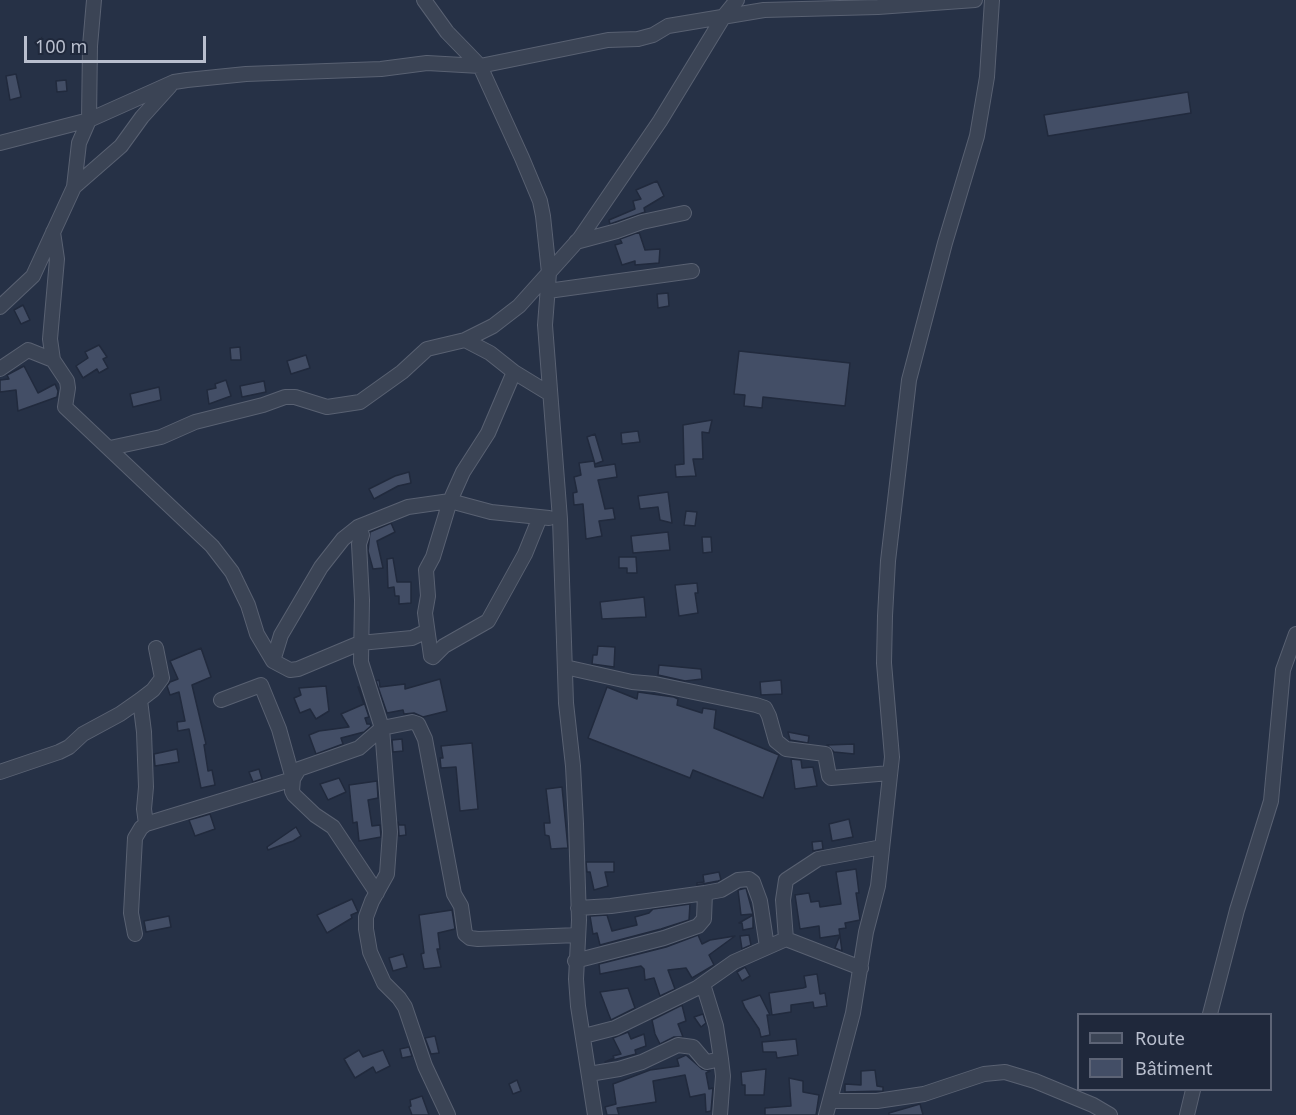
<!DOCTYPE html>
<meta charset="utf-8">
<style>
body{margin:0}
#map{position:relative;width:1296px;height:1115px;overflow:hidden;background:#263146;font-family:"Noto Sans",sans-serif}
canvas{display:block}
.legend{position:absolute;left:1077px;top:1013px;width:195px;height:78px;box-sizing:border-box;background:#1f283b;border:2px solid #5d6476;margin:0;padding:8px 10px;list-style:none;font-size:18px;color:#b9bfce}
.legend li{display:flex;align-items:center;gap:12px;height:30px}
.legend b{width:30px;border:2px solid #5d6476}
.scale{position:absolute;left:24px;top:36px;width:182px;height:27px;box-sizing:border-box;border:3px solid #b9bfce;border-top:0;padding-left:8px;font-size:18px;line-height:21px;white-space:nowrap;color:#b9bfce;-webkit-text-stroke:4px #1f283b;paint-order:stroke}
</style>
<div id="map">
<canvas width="1296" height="1115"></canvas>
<ul class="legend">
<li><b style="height:8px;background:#3b4455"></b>Route</li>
<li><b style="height:16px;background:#434e66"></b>Bâtiment</li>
</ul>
<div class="scale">100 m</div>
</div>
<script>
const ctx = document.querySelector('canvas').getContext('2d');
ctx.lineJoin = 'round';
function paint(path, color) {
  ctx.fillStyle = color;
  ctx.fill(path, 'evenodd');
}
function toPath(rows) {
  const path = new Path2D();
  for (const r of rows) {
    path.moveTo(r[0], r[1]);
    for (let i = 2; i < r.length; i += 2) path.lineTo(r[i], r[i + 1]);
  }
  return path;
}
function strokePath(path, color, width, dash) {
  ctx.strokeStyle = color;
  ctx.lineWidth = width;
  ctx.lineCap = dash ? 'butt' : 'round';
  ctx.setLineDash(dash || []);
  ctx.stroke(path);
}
const building = toPath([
 [16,74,21,97,10,100,6,76,16,74],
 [66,80,67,91,57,92,56,81,66,80],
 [1188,92,1191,113,1048,136,1044,115,1188,92],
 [657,181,664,196,644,208,645,212,610,224,609,220,635,209,633,201,641,199,636,190,657,181],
 [639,232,645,250,660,249,659,263,635,265,635,261,622,265,615,245,622,243,620,239,639,232],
 [668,293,669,306,658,308,657,294,668,293],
 [23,305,30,320,21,324,14,310,23,305],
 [99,345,107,357,103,359,108,368,99,373,97,369,83,378,76,366,88,358,85,352,99,345],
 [240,347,241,360,231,360,230,348,240,347],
 [739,351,850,363,845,406,763,397,762,408,744,406,745,395,734,394,739,351],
 [306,355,310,368,291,374,287,361,306,355],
 [24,366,38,393,55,384,58,391,57,397,18,411,16,390,0,392,0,380,9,379,7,375,24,366],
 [226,380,231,396,209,404,207,390,216,388,215,384,226,380],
 [264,381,266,392,242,397,240,386,264,381],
 [159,387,161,400,133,407,130,394,159,387],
 [712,420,709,433,702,432,703,459,693,459,696,476,676,477,675,465,684,464,683,425,712,420],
 [638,431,640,442,622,444,621,433,638,431],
 [595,434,603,461,595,464,587,437,595,434],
 [594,461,595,467,615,464,617,477,598,480,605,509,613,508,615,519,599,521,602,536,586,539,583,504,574,505,573,493,577,492,574,477,581,475,579,463,594,461],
 [409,472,411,483,398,486,374,499,369,489,395,476,409,472],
 [668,492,672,523,660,520,658,507,640,509,638,496,668,492],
 [686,511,697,512,695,526,684,525,686,511],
 [391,523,395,532,377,541,383,568,373,569,368,551,370,532,391,523],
 [668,532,670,550,633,553,631,536,668,532],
 [702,537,711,537,712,552,703,553,702,537],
 [619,557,636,557,637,573,627,573,627,568,619,568,619,557],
 [393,558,397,582,411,582,411,603,399,604,399,596,395,596,394,587,388,588,387,559,393,558],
 [697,583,698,593,695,593,698,613,679,616,675,585,697,583],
 [644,597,646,617,602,619,600,602,644,597],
 [598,646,615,647,614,667,592,664,593,655,597,655,598,646],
 [201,648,211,677,192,685,206,744,204,745,208,771,212,770,215,785,201,788,189,729,178,731,177,722,185,721,179,692,170,695,167,686,170,682,178,679,170,661,201,648],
 [659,665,701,669,702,679,685,681,658,675,659,665],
 [440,679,447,711,423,717,414,713,404,714,403,710,387,713,376,681,379,680,380,687,405,684,405,689,440,679],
 [781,680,782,694,761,695,760,682,781,680],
 [326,686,329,711,316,719,310,709,300,713,294,698,301,695,299,688,326,686],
 [358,687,359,687,369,717,365,718,367,724,370,724,371,726,364,732,341,738,343,744,316,754,309,735,319,731,349,727,341,714,364,704,358,687],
 [607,687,637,699,638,692,674,697,678,699,677,705,702,713,703,708,716,710,714,728,779,755,763,798,693,770,690,778,588,738,607,687],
 [788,732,809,736,808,743,790,740,788,732],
 [402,739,403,751,393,752,392,740,402,739],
 [472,743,478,809,460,811,456,767,441,768,440,758,443,758,441,746,472,743],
 [854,744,854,754,834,752,827,745,854,744],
 [177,749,179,762,155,766,154,754,177,749],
 [791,759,801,760,802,768,813,767,817,786,795,789,791,759],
 [259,769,262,779,253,782,249,772,259,769],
 [339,778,346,792,328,800,320,784,339,778],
 [377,781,378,798,368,800,372,826,380,825,381,837,359,841,357,822,353,823,349,785,377,781],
 [562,787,568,848,551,849,549,836,545,835,544,823,550,823,546,789,562,787],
 [210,814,215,829,195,836,189,820,210,814],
 [849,819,853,837,832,841,829,824,849,819],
 [398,822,399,825,405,825,406,835,399,836,398,822],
 [296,827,301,836,293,841,268,850,267,847,296,827],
 [822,841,823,849,813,851,812,842,822,841],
 [586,862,614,862,614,872,605,872,608,886,594,890,590,872,587,872,586,862],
 [856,869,859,893,856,893,860,920,845,923,846,928,839,929,842,951,835,948,840,935,820,938,819,926,800,929,795,895,809,893,811,902,819,901,820,907,841,904,836,872,856,869],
 [719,872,721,880,718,881,697,885,697,883,704,882,703,875,719,872],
 [746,888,753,914,741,915,738,890,746,888],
 [352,899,358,912,351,915,352,918,327,933,317,915,352,899],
 [690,904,689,920,661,929,600,945,597,933,593,934,590,916,607,915,612,931,637,925,635,917,649,913,653,909,690,904],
 [452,910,455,929,438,933,440,949,437,949,441,967,424,969,421,954,424,953,419,915,452,910],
 [753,915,753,928,743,930,742,923,739,923,753,915],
 [169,916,171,927,146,932,144,921,169,916],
 [698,935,702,944,710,940,735,936,709,955,714,965,692,978,686,968,668,970,675,989,660,996,654,978,645,980,644,969,641,966,600,974,599,964,666,947,698,935],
 [749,935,751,945,742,949,740,936,749,935],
 [403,954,407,967,393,971,389,958,403,954],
 [745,967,750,976,742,981,737,972,745,967],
 [817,974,820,994,825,993,827,1006,814,1008,813,1002,791,1005,791,1012,772,1015,769,993,803,988,806,987,804,976,817,974],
 [628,988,635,1008,611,1020,600,992,628,988],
 [760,995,770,1015,767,1015,770,1035,761,1037,759,1029,745,1008,742,1001,760,995],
 [682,1005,686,1021,678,1024,683,1037,674,1037,660,1044,655,1034,652,1020,682,1005],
 [703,1014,706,1023,701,1027,694,1017,703,1014],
 [628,1032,631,1039,644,1034,646,1046,635,1050,636,1054,605,1062,614,1058,613,1056,621,1054,613,1038,628,1032],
 [435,1036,439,1053,431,1054,425,1038,435,1036],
 [796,1039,798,1055,777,1058,776,1052,763,1052,762,1042,796,1039],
 [409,1047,412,1056,402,1058,400,1049,409,1047],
 [359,1050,363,1057,383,1050,390,1066,376,1073,373,1067,355,1078,344,1059,359,1050],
 [686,1055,702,1069,710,1071,706,1073,709,1089,713,1088,711,1111,706,1112,705,1094,690,1097,685,1075,653,1081,656,1102,617,1108,619,1115,607,1115,605,1107,616,1104,613,1084,650,1070,679,1066,677,1059,686,1055],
 [766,1069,764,1095,745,1095,745,1085,742,1085,741,1072,766,1069],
 [875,1070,877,1086,883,1087,883,1091,845,1092,845,1084,861,1085,861,1071,875,1070],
 [789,1078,803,1081,803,1092,819,1095,816,1115,765,1115,765,1108,791,1106,789,1078],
 [517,1080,521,1091,513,1094,509,1084,517,1080],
 [422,1096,429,1115,412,1115,409,1107,411,1106,410,1100,422,1096],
 [920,1104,923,1115,889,1115,889,1113,920,1104]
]);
const minor = toPath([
 [424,0,447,32,480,66,522,158,540,201,543,216,549,273,545,325,560,519,566,703,573,766,576,824,579,920,576,979,578,1006,595,1115],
 [0,143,89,120,174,82,187,80,246,74,381,69,427,63,480,66,608,40,638,39,653,35,668,26,764,10,878,7,975,0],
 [74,187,121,146,142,117,170,86],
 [53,232,57,259,50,339,53,360,67,381,68,388,65,407,212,546,232,572,248,605,257,634,273,661,290,670,298,669,360,643,412,638,427,631],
 [576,242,617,231,642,222,684,213],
 [548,291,692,271],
 [0,307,33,276,74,187,79,143,89,120,90,46,94,0],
 [465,340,490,353,514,372,550,394],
 [0,369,28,350,53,360],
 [514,372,488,433,463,472,450,501,433,557,426,570,428,596,425,613,431,656,433,657,444,646,488,621,525,554,540,517],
 [110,448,161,437,195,422,263,405,285,397,295,397,327,407,360,402,402,372,427,349,465,340,493,326,519,306,580,238,660,121,724,16,737,0],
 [358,527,362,535,359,544,362,600,361,662,382,728,390,832,387,874,372,901,366,917,366,929,370,952,384,983,399,998,405,1007,425,1066,448,1115],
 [273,661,281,635,321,567,343,539,358,527,408,507,450,501,491,512,549,518],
 [565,667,632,682,655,684,756,705,765,708,769,716,776,741,786,749,825,754,829,776,831,778,890,773],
 [140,700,144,732,146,787,144,809,146,824],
 [221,700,261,685,279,729,293,779,292,791,294,795,315,815,333,827,377,893],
 [0,772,59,752,69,747,83,734,120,714,140,700,153,690,162,678,156,648],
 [578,908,611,906,705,893,721,890,738,880,749,879,753,882,760,901,767,947],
 [135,934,131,913,135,838,141,828,146,824,293,779,299,769,359,748,382,728,412,722,418,724,425,739,454,894,461,906,465,934,470,938,478,939,578,935],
 [786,939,783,900,786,880,818,859,882,847],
 [575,961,664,938,698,926,704,919,705,893],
 [703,984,716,1026,721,1059],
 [1210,1014,1237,910,1271,801,1283,670,1296,634],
 [584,1036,615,1028,697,988,734,962,786,939,861,968],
 [589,1074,619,1069,642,1062,678,1045,693,1047,704,1060,707,1062,721,1059,723,1076,720,1115],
 [830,1101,877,1101,924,1094,984,1074,1005,1072,1035,1081,1093,1105,1110,1115],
 [826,1115,853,1013,866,932,878,886,892,757,884,663,885,616,888,561,909,380,945,243,977,136,987,77,992,0],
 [1187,1115,1193,1090]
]);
paint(building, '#434e66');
strokePath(building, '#212a3d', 1.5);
strokePath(minor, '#596172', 16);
strokePath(minor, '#3b4455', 14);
</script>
